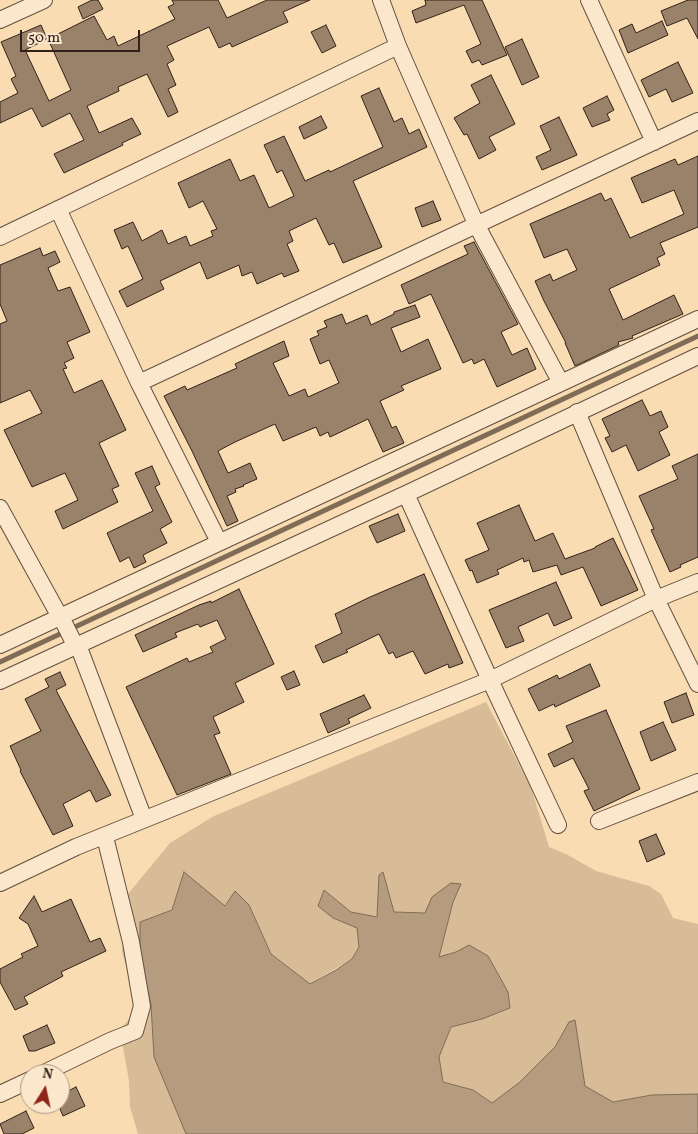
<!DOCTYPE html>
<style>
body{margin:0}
#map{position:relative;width:698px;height:1134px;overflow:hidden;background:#f9dcb1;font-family:Vollkorn,serif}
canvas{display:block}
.north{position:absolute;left:20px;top:1064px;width:50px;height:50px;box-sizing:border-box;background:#fbe8cc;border:1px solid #aa9885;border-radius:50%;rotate:10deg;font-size:14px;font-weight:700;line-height:20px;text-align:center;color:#31211a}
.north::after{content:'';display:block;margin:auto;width:18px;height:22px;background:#8f2418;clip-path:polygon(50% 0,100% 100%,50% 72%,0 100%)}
.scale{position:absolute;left:20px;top:30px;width:120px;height:22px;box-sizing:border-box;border:2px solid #31211a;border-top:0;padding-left:6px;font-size:15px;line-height:18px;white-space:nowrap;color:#31211a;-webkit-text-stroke:4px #fbe8cc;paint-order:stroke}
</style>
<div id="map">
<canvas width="698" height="1134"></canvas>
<div class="north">N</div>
<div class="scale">50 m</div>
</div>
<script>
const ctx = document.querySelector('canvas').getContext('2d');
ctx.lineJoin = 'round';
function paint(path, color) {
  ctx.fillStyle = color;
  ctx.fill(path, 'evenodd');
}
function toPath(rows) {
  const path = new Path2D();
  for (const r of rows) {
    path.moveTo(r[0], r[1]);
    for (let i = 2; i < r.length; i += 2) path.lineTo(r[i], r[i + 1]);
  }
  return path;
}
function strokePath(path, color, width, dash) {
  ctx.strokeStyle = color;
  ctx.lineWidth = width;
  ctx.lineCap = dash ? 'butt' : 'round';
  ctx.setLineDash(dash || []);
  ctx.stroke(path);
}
const green = toPath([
 [486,702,531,787,549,847,568,855,596,871,649,886,661,894,673,918,698,924,698,1094,652,1095,613,1102,584,1086,574,1020,569,1022,555,1047,520,1082,492,1103,473,1090,443,1082,439,1057,451,1027,482,1019,469,945,456,952,439,958,453,902,460,884,425,913,393,912,379,875,378,917,352,912,324,890,333,918,357,928,359,947,352,959,309,984,271,954,249,905,235,891,225,907,184,873,172,910,140,922,140,957,151,1005,154,1057,186,1134,138,1134,130,1107,129,1081,120,1030,138,1008,122,952,125,914,128,894,170,843,214,816]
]);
const water = toPath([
 [184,872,225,906,235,891,249,905,271,954,310,984,336,970,352,959,359,947,357,928,333,918,318,906,324,890,351,912,377,917,379,875,383,872,394,912,425,913,432,897,451,883,461,884,453,902,439,957,456,952,469,945,488,956,508,992,510,1008,482,1019,451,1027,439,1057,443,1082,473,1090,492,1103,520,1082,555,1047,569,1022,575,1020,585,1086,613,1102,652,1095,698,1094,698,1134,186,1134,154,1057,151,1005,140,957,140,922,172,910,184,872]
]);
const stream = toPath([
 [0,662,698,336]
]);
const building = toPath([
 [92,0,98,0,103,9,83,19,78,7,92,0],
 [172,0,218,0,227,18,267,0,310,0,283,12,288,22,232,47,230,43,219,48,209,27,167,46,174,60,167,64,176,85,168,89,178,112,168,117,147,74,118,87,119,91,87,106,99,133,132,118,141,134,122,143,123,145,64,173,54,154,84,140,70,113,42,127,32,108,0,123,0,102,18,93,11,79,16,76,1,42,41,25,47,39,25,50,49,101,71,90,48,39,94,16,107,40,114,36,118,46,175,19,168,7,174,4,172,0],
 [425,0,482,0,507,55,482,65,479,60,472,63,466,51,481,44,464,5,416,23,412,11,426,5,425,0],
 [688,0,698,0,698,39,687,18,667,26,661,11,688,0],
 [662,21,668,35,628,53,619,30,632,24,636,33,662,21],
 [326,25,336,46,322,53,311,32,326,25],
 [522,39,539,77,522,85,505,47,522,39],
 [678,62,693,93,672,102,666,89,649,97,641,80,678,62],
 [491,75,515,124,489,137,496,150,479,159,467,134,464,135,454,118,480,103,471,85,491,75],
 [379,88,394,122,402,118,409,134,419,129,427,147,353,181,382,247,343,263,334,243,329,245,316,218,289,231,293,241,287,244,299,271,284,277,282,273,257,284,252,272,242,276,239,265,207,279,200,262,160,281,164,289,127,307,119,291,143,279,128,246,122,249,114,230,133,222,142,241,162,230,168,244,186,236,190,246,213,236,211,231,217,229,203,201,189,208,178,183,230,159,240,181,254,175,269,208,294,196,282,170,277,173,264,145,284,136,305,181,329,170,330,172,383,147,361,96,379,88],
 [607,96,614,110,607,114,610,120,592,127,583,108,607,96],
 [321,116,327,128,304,139,299,127,321,116],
 [559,117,577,155,542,170,536,157,551,150,540,126,559,117],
 [698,156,698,227,660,243,665,254,657,258,660,265,609,289,623,320,674,295,683,314,632,336,633,338,618,342,619,345,575,366,565,343,566,343,544,301,535,281,550,274,553,281,577,270,567,249,544,258,530,224,601,193,605,201,611,198,630,238,684,214,674,190,642,203,631,178,675,159,678,165,698,156],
 [433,201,441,220,422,227,415,208,433,201],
 [474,242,518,324,501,332,512,355,527,348,536,369,497,387,484,359,474,364,472,359,463,363,431,294,409,304,401,285,468,254,464,246,474,242],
 [40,248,43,256,55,251,60,262,48,268,58,291,70,287,90,332,67,342,74,358,64,363,67,368,63,369,74,393,102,380,126,430,99,443,119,486,112,489,118,502,63,529,55,511,78,500,65,473,32,487,4,430,42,413,30,390,0,403,0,324,7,321,0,304,0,265,40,248],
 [415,305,420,317,391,328,401,352,428,339,441,369,401,386,404,390,380,401,392,428,396,426,404,443,383,452,368,419,330,437,328,432,320,436,316,427,283,441,275,424,235,442,218,451,228,473,250,463,257,479,243,485,244,486,235,489,236,492,227,496,238,521,227,526,192,451,164,396,185,386,187,390,237,368,235,364,284,341,289,356,273,363,289,396,305,389,308,397,339,383,329,360,320,364,310,339,319,335,317,331,327,327,324,321,342,314,346,324,367,315,371,325,394,314,394,312,415,305],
 [642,400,650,416,661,411,668,427,659,432,670,455,638,471,626,445,612,452,605,438,610,436,602,419,642,400],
 [698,454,698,557,680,565,681,567,670,572,651,530,654,529,639,496,678,479,672,466,698,454],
 [152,466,160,484,155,487,172,522,160,529,167,543,143,555,146,562,134,568,129,557,120,562,107,533,153,511,135,473,152,466],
 [519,505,535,541,553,533,565,559,595,548,595,547,613,538,638,590,601,606,583,567,561,575,557,565,533,572,529,560,524,562,523,558,497,570,499,574,477,583,472,570,470,571,465,560,489,550,477,523,519,505],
 [398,514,405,531,377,543,369,526,398,514],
 [424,574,463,663,449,668,448,664,425,674,413,651,396,658,393,652,389,654,379,634,346,650,348,652,323,663,315,646,342,633,335,614,370,597,424,574],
 [556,582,572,618,554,626,548,613,518,627,524,641,506,648,489,610,556,582],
 [239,589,274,664,235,683,244,702,213,717,220,733,214,735,231,774,177,795,126,687,187,658,189,662,213,652,210,647,226,639,217,620,200,627,198,624,175,633,177,637,143,652,135,635,199,605,211,601,211,603,239,589],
 [590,664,600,686,555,707,554,704,539,711,528,689,557,675,559,679,590,664],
 [294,671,300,685,287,690,281,677,294,671],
 [60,672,66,685,56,690,111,795,96,802,90,790,63,804,73,826,53,835,20,771,21,770,10,746,41,731,25,699,49,687,45,679,60,672],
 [686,693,694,715,672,723,664,702,686,693],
 [364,695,371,708,348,719,350,723,328,733,320,714,364,695],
 [606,710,640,789,594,811,584,791,589,789,573,758,554,767,548,754,573,742,566,726,606,710],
 [663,722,676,750,651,761,640,732,663,722],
 [656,834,665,854,647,862,639,841,656,834],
 [34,896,42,912,71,899,90,942,100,938,106,951,61,972,63,976,24,997,28,1004,15,1010,0,982,0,969,23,957,21,954,38,946,28,924,19,918,34,896],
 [47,1025,55,1043,35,1051,29,1051,23,1036,47,1025],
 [76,1087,85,1106,63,1116,60,1109,60,1095,76,1087],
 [26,1111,34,1128,22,1134,4,1134,0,1124,26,1111]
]);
const minor = toPath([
 [381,0,398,46,477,226,561,383],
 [589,0,654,142],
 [0,20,44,0],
 [58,209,139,383,219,542],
 [0,237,398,46],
 [139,383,698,121],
 [577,412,656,599,698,684],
 [406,494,490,680,558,825],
 [0,508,60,617,63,621,74,643,78,645,144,819],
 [0,645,698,319],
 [0,681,406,494,698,356],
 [599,821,698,782],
 [0,883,76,847,490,680,656,599,698,582],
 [42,1074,110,1041,135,1031,142,1006,131,942,105,837],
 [0,1094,30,1080]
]);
paint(green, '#d7bc97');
paint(water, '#b59c7e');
strokePath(water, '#806b56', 1);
strokePath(stream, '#806b56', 5);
paint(building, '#998269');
strokePath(building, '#31211a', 1);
strokePath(minor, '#635040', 18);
strokePath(minor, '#fbe8cc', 16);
</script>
